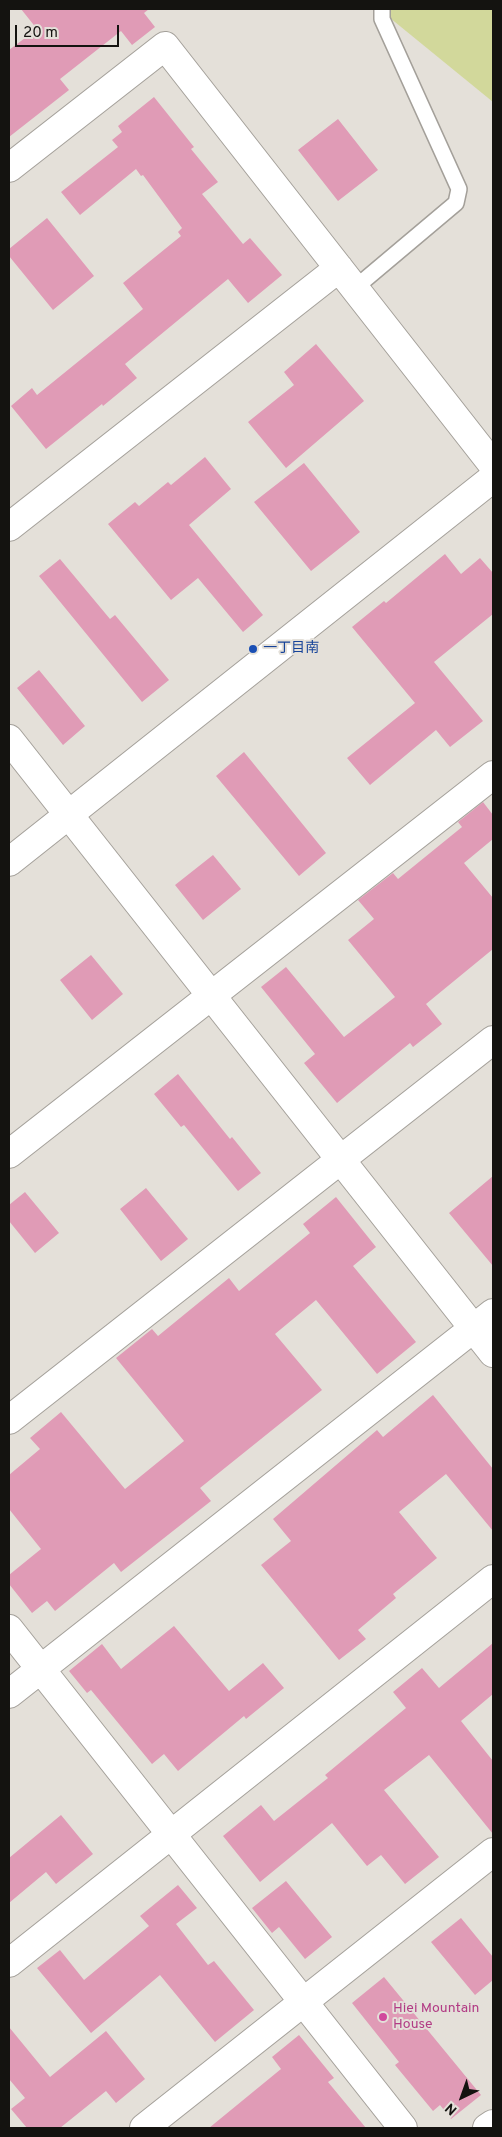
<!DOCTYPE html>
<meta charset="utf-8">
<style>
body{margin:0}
#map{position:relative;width:502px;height:2137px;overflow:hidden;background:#e4e0d9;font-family:Overpass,sans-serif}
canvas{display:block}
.frame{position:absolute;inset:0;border:10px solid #141310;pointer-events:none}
.north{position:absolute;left:437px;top:2072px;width:50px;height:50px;-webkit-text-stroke:4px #e4e0d9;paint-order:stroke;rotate:222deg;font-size:14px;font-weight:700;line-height:20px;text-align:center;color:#141310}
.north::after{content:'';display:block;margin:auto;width:18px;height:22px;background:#141310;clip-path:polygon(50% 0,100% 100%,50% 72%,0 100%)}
.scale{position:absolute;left:15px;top:25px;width:104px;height:22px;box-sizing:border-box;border:2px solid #141310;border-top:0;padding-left:6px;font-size:15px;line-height:18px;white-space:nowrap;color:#141310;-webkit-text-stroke:4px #e4e0d9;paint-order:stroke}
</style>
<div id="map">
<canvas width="502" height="2137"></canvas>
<div class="frame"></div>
<div class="north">N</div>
<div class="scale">20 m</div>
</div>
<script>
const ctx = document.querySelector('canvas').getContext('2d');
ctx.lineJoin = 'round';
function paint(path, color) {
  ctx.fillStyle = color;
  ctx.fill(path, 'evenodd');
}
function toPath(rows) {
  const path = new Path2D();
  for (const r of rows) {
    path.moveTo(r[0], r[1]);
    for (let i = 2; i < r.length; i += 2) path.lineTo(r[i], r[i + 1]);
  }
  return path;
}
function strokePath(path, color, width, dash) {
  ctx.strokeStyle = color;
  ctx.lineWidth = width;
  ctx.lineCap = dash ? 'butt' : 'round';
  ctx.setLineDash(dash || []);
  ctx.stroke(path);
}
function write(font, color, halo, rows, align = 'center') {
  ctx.font = font + ' Overpass,"Noto Sans JP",sans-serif';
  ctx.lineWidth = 4;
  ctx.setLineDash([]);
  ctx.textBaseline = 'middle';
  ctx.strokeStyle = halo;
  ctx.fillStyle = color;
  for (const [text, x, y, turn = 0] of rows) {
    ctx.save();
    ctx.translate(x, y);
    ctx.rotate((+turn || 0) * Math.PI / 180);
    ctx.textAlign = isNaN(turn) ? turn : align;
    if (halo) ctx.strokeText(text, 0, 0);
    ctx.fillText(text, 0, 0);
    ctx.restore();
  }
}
const green = toPath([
 [379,9,493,9,493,102]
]);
const building = toPath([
 [21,9,149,9,144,13,155,27,132,45,121,31,60,79,69,90,9,137,9,50,37,29],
 [154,97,194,147,191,149,218,182,202,194,243,244,250,238,282,275,248,303,228,279,125,364,137,378,103,406,102,404,46,449,11,406,32,388,37,395,143,309,123,283,181,236,178,232,182,228,143,175,141,176,136,169,80,215,61,192,118,147,112,140,122,132,118,126],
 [338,119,378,170,338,201,298,150],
 [47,218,94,276,53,310,9,256,9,249],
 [316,344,364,401,286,468,248,422,294,385,284,372],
 [205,457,231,489,189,525,263,615,243,632,198,578,171,600,108,524,135,502,139,506,168,482,171,485],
 [304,463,360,532,311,571,254,502],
 [445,554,461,574,480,558,493,573,493,614,434,662,483,721,450,747,436,730,370,785,347,758,415,703,352,627,384,601,386,603],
 [60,559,110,619,115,615,169,680,142,702,39,576],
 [39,670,85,726,63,745,17,688],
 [244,752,326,853,299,876,216,776],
 [483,802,493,815,493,839,464,863,493,898,493,949,426,1004,442,1024,413,1047,410,1043,337,1103,304,1063,315,1054,261,987,286,967,344,1037,395,997,348,940,374,919,358,900,393,873,398,879,462,827,458,822],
 [213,855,241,889,203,920,175,885],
 [91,955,123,994,92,1020,60,980],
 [178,1074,230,1139,232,1137,261,1173,238,1191,184,1125,181,1127,154,1094],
 [493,1176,493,1266,449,1213],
 [146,1188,188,1239,161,1261,120,1209],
 [25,1192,59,1233,35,1253,9,1221,9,1205],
 [336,1197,376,1247,353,1266,416,1342,377,1374,316,1300,275,1334,322,1390,200,1488,211,1501,121,1572,114,1563,55,1611,47,1601,32,1613,9,1584,9,1575,41,1549,9,1509,9,1475,40,1449,30,1438,61,1412,125,1489,184,1441,116,1358,152,1329,158,1336,229,1278,239,1291,310,1233,303,1224],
 [433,1395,493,1469,493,1531,446,1474,399,1512,437,1558,393,1594,396,1598,358,1630,366,1639,339,1660,261,1565,291,1541,273,1519,377,1430,383,1437],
 [174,1626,229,1691,263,1663,284,1688,246,1719,244,1716,178,1771,164,1754,152,1764,91,1690,87,1693,69,1671,102,1644,121,1669],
 [493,1643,493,1694,461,1721,493,1761,493,1834,429,1755,384,1790,439,1857,405,1884,381,1855,367,1866,332,1823,260,1882,223,1836,261,1805,274,1821,328,1778,325,1775,406,1708,393,1692,422,1668,439,1688],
 [61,1815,93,1854,56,1884,46,1872,9,1903,9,1858],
 [286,1881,332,1937,305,1959,279,1927,272,1933,252,1908],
 [178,1885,197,1908,176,1924,208,1965,214,1961,254,2010,215,2042,160,1975,91,2033,37,1968,60,1950,84,1980,149,1926,140,1916],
 [461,1918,493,1957,493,1980,475,1995,431,1942],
 [384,1977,481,2095,451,2119,440,2105,433,2111,395,2065,399,2062,352,2003],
 [9,2027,50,2077,106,2031,145,2079,116,2103,106,2091,60,2128,27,2128,11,2109,25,2098,9,2079],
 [299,2035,334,2078,328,2082,366,2128,209,2128,281,2069,272,2057]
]);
const lane = toPath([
 [355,288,456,203,459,189,382,19,382,9]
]);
const street = toPath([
 [9,168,165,46,493,465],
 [9,527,339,268],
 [9,739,493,1353],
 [9,1154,493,775],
 [9,1420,493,1040],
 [9,1629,403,2128],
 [9,1694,493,1313],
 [9,1963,493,1579],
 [144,2128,493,1852],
 [487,2128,493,2124]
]);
const secondary = toPath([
 [9,862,493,478]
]);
const markers = [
 [253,649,5,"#1a4fb4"],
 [383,2017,5,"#d1479c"]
];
const transitNames = [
 ["一丁目南",263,649]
];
const hotelNames = [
 ["Hiei Mountain",393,2009],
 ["House",393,2025]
];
paint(green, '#d2d89b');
paint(building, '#e09bb6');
strokePath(lane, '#a4a09a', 18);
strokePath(street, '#a4a09a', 30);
strokePath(secondary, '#a4a09a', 30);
strokePath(lane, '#fff', 15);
strokePath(street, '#fff', 28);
strokePath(secondary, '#fff', 28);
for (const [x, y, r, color] of markers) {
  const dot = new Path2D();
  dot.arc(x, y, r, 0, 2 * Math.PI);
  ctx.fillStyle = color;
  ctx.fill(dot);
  strokePath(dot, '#e4e0d9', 2);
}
write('14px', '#164399', '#e4e0d9', transitNames, 'left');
write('14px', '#b23c85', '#e4e0d9', hotelNames, 'left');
</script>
